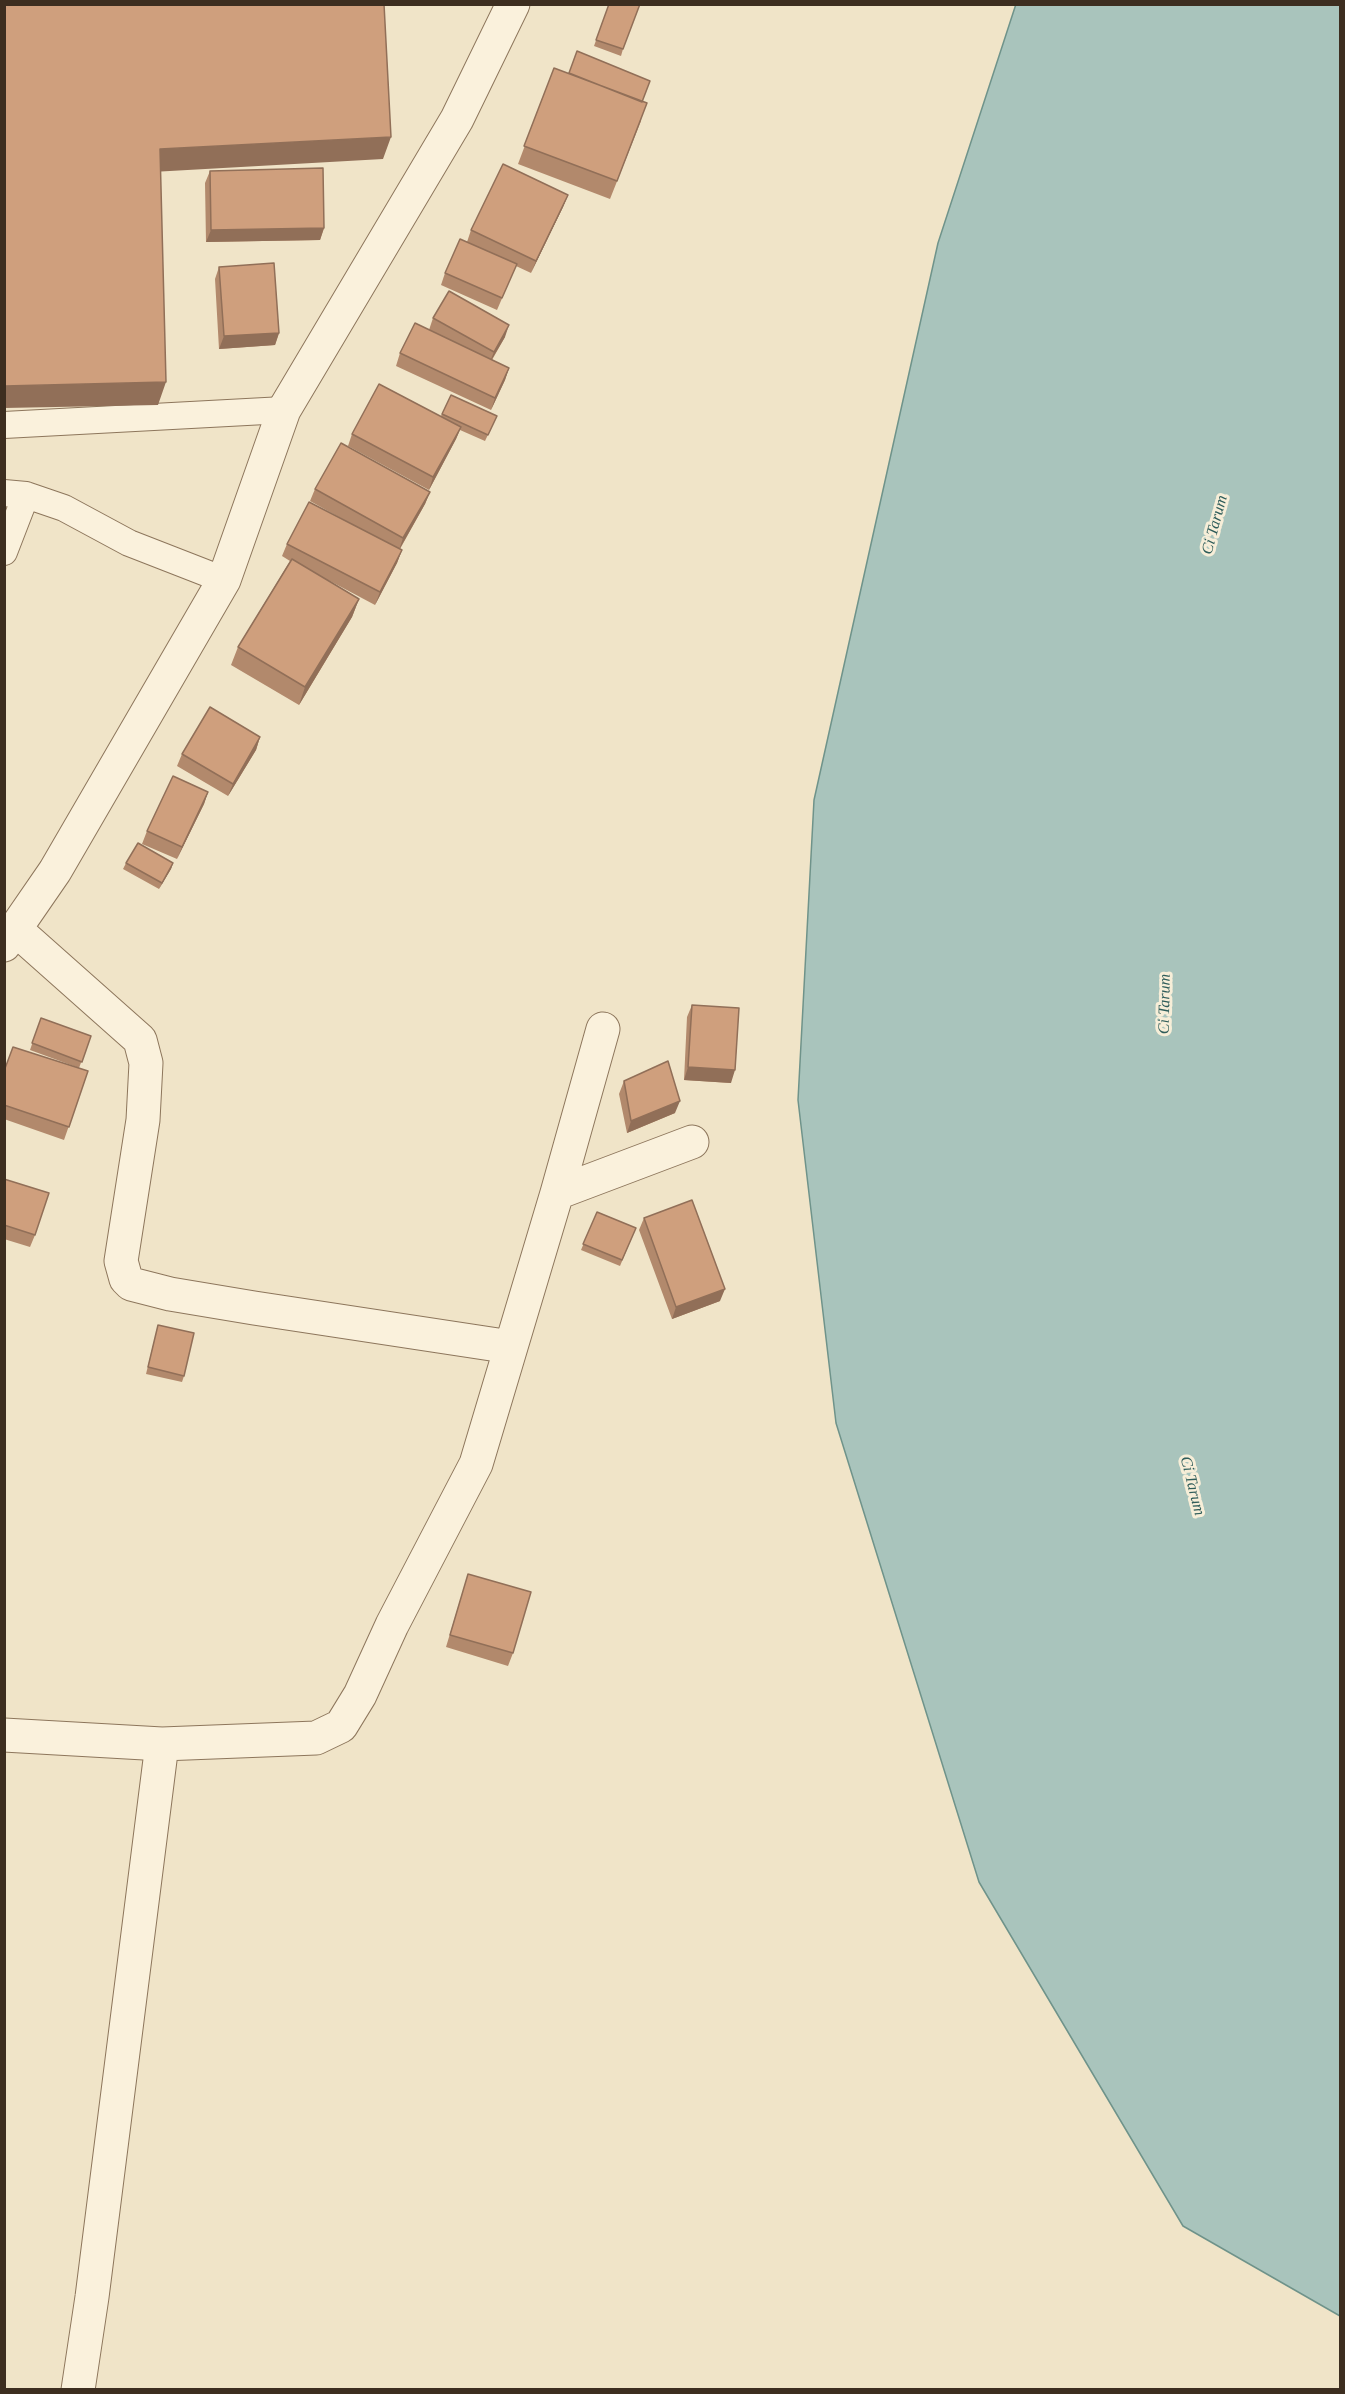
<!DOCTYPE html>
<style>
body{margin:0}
#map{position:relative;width:1345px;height:2394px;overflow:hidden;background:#f0e4c8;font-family:"Times New Roman",serif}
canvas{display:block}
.frame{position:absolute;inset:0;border:6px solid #3d2e20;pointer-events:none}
</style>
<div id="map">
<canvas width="1345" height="2394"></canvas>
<div class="frame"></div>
</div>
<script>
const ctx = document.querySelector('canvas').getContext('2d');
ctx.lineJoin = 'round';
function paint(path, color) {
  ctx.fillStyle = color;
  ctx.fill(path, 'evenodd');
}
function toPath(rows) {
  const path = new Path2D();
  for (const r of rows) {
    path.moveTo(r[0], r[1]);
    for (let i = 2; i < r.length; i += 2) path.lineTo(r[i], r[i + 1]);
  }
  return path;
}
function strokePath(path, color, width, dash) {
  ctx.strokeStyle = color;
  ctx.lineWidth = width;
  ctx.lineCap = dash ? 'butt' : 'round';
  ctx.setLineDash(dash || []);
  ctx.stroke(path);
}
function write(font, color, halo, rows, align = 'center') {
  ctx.font = font + ' "Times New Roman",serif';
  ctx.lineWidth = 6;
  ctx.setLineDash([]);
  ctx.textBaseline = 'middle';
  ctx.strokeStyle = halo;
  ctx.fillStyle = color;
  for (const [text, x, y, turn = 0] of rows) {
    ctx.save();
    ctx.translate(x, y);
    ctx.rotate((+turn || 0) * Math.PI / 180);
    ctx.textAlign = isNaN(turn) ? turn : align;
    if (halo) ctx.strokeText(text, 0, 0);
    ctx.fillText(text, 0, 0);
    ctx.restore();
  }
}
const water = toPath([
 [1016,4,1340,5,1340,2316,1183,2226,979,1882,836,1423,798,1100,814,800,938,243,1016,4]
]);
const service = toPath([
 [4,425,284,410],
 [4,493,26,495,64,508,129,543,224,580],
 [4,552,26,495]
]);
const minor = toPath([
 [15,929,140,1040,146,1063,143,1120,121,1261,126,1279,131,1284,170,1294,254,1308,511,1347],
 [4,945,55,871,224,580,284,410,457,119,513,4],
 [557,1193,692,1142],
 [4,1735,162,1744,316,1738,341,1726,360,1695,392,1625,476,1464,557,1193,603,1029],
 [78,2390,92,2297,162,1744]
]);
const wall = toPath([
 [609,4,623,49,621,56,594,46],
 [554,68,642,102,641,121,610,199,518,164],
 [210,171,324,228,320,240,206,242,205,183],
 [568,195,563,207,531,273,516,266,497,310,441,285,445,273,467,242,471,230],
 [219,267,279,333,275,345,219,349,215,279],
 [433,318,505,337,492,360,509,368,505,380,491,410,396,366,400,353,429,330],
 [451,395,494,422,485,441,460,430,456,439,429,490,348,446,352,434,441,416],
 [315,489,430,492,425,504,400,549,402,550,397,563,375,605,328,580,359,599,352,617,299,705,231,665,238,647,290,561,282,556,287,544,355,526,310,501],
 [260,737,256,750,228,796,177,766,182,754],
 [208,792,204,804,177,859,142,844,147,831],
 [126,863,173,863,171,869,159,889,123,869],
 [692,1005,731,1083,684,1080,687,1017],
 [41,1018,91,1036,79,1068,30,1050],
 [4,1070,88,1071,64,1140,4,1119],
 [624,1081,675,1113,627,1133,619,1094],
 [4,1179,35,1235,30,1247,4,1239],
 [597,1212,633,1235,620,1266,581,1250],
 [644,1218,720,1301,672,1319,639,1230],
 [158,1325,184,1376,182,1382,146,1374],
 [468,1574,513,1653,508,1666,446,1647]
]);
const shadedWall = toPath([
 [391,137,383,159,152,172,160,149],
 [568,195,563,207,531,273,536,261],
 [324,228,320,240,206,242,211,230],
 [509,325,505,337,489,364,494,352],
 [279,333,275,345,219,349,224,336],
 [509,368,505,380,491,410,495,398],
 [166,382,158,405,4,408,4,386],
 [461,427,456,439,429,490,433,477],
 [430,492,425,504,399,550,403,538],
 [402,550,397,563,375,605,380,592],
 [359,599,352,617,299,705,305,687],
 [260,737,256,750,228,796,233,784],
 [208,792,204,804,177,859,182,847],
 [173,863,171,869,159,889,162,883],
 [688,1067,735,1070,731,1083,684,1080],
 [680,1101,675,1113,627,1133,631,1121],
 [725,1289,720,1301,672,1319,676,1307]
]);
const building = toPath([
 [4,4,384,4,391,137,160,149,166,382,4,386,4,4],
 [609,4,640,4,623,49,596,40,609,4],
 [577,51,650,81,642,102,569,73,577,51],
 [554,68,647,103,617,181,524,146,554,68],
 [503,164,568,195,536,261,471,230,503,164],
 [323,168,324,228,211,230,210,171,323,168],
 [460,239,517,264,502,298,445,273,460,239],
 [274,263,279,333,224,336,219,267,274,263],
 [449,291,509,325,494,352,433,318,449,291],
 [415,323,509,368,495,398,400,353,415,323],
 [379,384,461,427,433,477,352,434,379,384],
 [451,395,497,416,488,435,442,414,451,395],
 [341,443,430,492,403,538,315,489,341,443],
 [309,502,402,550,380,592,287,544,309,502],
 [292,559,359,599,305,687,238,647,292,559],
 [210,707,260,737,233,784,182,754,210,707],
 [173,776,208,792,182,847,147,831,173,776],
 [138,843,173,863,162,883,126,863,138,843],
 [692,1005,739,1008,735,1070,688,1067,692,1005],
 [41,1018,91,1036,82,1062,32,1043,41,1018],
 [13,1047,88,1071,69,1127,4,1105,4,1071,13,1047],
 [668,1061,680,1101,631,1121,624,1081,668,1061],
 [4,1179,49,1193,35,1235,4,1225,4,1179],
 [692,1200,725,1289,676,1307,644,1218,692,1200],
 [597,1212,636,1228,622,1260,583,1244,597,1212],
 [158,1325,194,1333,184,1376,148,1367,158,1325],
 [468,1574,531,1592,513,1653,450,1635,468,1574]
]);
const waterNames = [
 ["Ci Tarum",1215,525,-75],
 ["Ci Tarum",1165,1004,-89],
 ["Ci Tarum",1192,1486,76]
];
paint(water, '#a9c4bc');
strokePath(water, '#6f938a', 1.5);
strokePath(service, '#8d765c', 28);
strokePath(minor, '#8d765c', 35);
strokePath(service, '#faf1dc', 26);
strokePath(minor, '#faf1dc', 33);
paint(wall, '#b2896c');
paint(shadedWall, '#916f58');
paint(building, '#cf9f7d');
strokePath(building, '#916f58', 1.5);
write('italic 16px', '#2f5d5a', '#f7eed8', waterNames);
</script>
